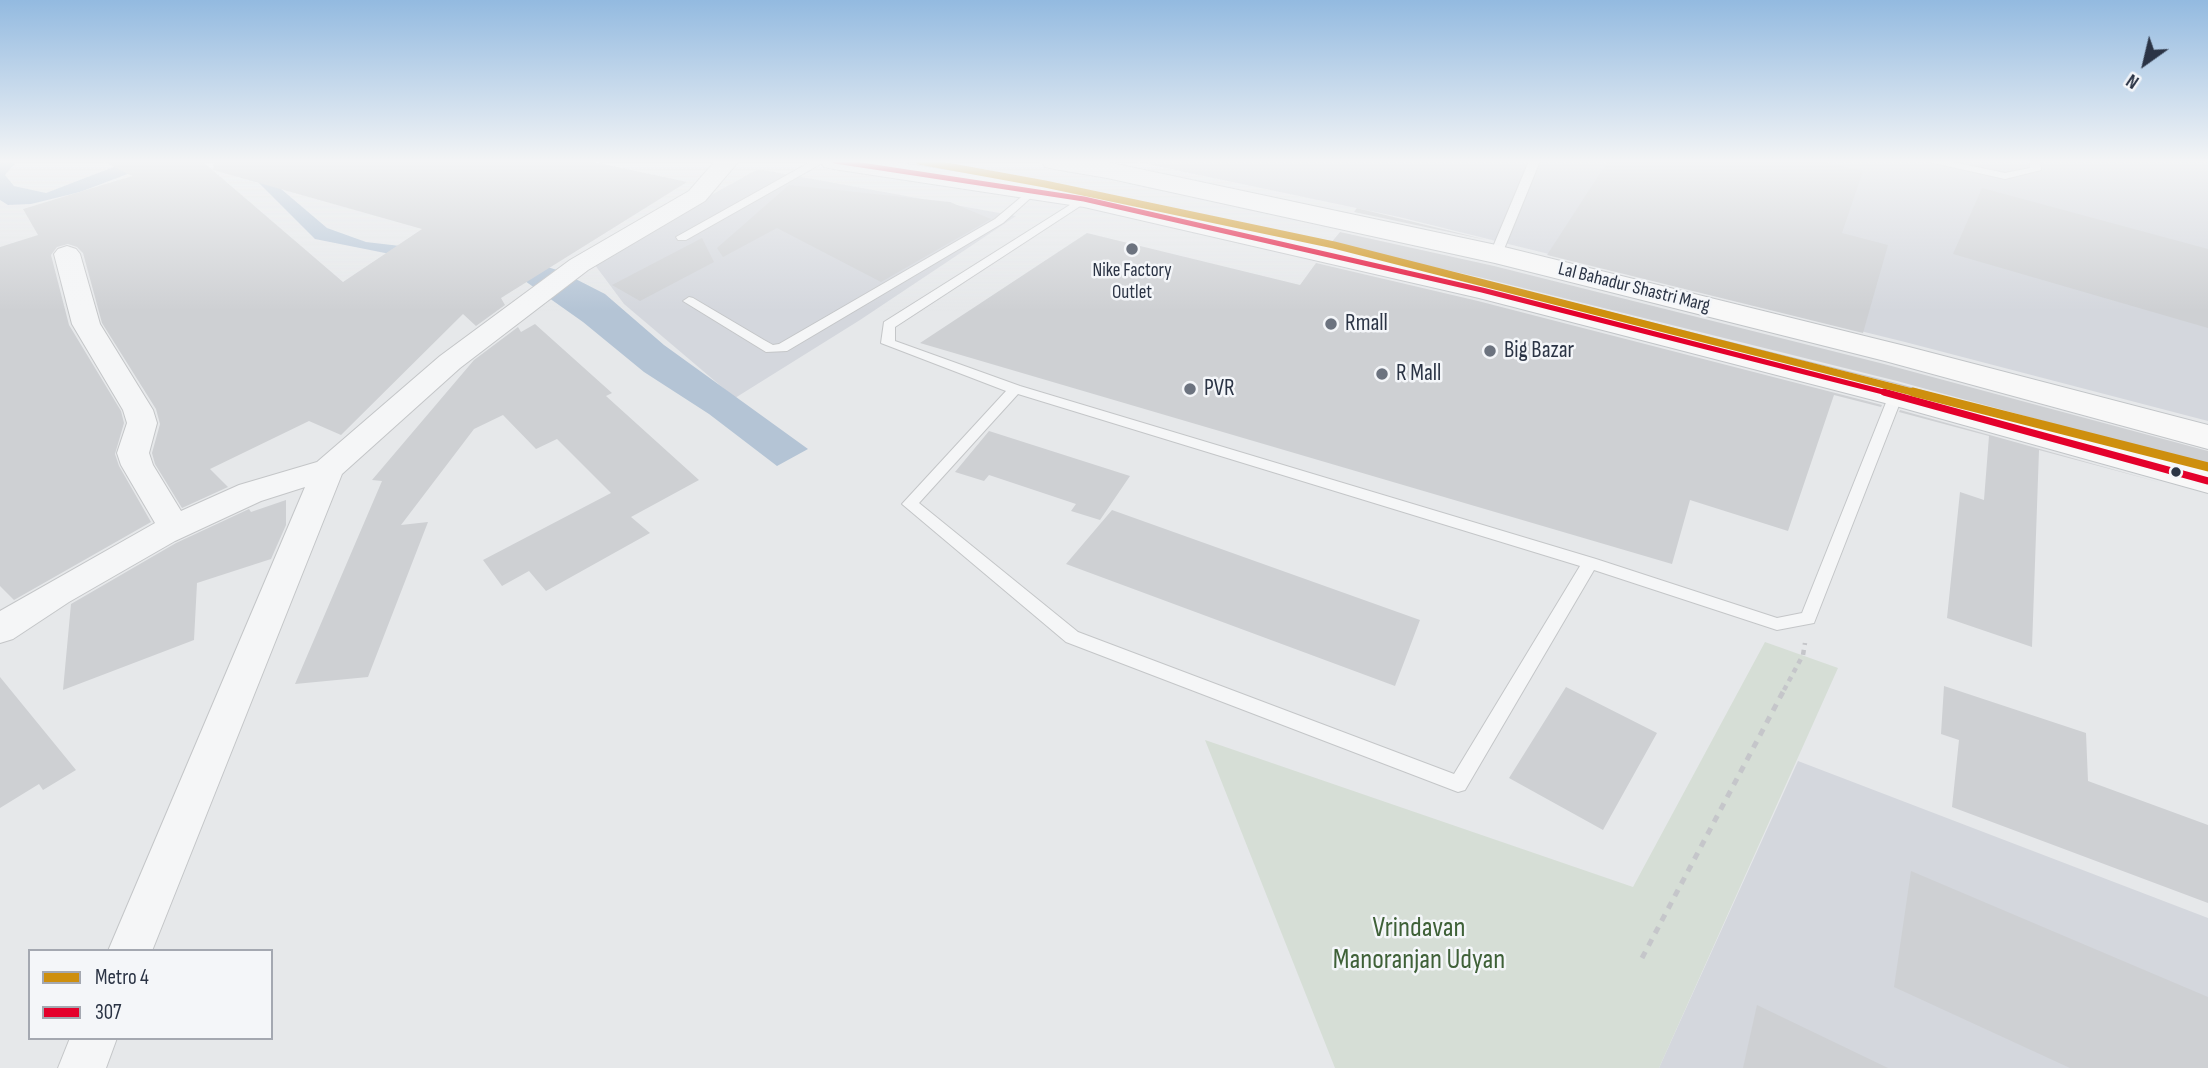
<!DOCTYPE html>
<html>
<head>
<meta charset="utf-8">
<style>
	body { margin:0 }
	#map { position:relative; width:2208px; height:1068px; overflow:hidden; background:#e6e8ea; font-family:"Sofia Sans Condensed",sans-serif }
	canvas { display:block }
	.legend { position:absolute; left:28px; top:949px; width:245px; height:91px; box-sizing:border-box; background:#f4f6f9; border:2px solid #a4a8b1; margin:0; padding:9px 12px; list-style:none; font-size:21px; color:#2b3445 }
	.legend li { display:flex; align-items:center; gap:14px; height:35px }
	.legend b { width:35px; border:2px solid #a4a8b1 }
	.north { position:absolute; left:2110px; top:28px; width:70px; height:70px; -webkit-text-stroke:5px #f4f6f9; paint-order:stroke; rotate:214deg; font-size:19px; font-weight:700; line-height:28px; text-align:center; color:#2b3445 }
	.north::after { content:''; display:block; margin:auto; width:24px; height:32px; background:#2b3445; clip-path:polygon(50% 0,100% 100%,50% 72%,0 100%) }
</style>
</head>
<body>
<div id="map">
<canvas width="2208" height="1068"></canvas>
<ul class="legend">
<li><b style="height:9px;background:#ce8f0e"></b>Metro 4</li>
<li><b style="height:9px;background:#e4002b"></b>307</li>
</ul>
<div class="north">N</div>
</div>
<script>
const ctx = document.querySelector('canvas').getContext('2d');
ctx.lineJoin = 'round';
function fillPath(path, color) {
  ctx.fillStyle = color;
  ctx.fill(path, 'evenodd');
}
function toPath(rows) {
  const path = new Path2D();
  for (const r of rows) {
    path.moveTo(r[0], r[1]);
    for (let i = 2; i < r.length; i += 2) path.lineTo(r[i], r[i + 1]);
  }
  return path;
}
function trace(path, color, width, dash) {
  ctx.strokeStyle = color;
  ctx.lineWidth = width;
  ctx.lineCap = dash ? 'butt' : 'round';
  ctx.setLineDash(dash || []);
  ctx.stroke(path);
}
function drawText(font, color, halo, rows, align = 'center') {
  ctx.font = font + ' "Sofia Sans Condensed",sans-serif';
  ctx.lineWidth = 5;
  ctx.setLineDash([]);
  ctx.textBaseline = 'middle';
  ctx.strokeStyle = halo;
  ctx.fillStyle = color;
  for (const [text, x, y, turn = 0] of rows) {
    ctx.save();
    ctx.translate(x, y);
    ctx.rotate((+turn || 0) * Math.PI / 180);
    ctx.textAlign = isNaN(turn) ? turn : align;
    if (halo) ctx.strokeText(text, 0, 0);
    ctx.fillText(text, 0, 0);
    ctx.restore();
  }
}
fillPath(toPath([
	[1132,161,2208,161,2208,421,1905,342,1399,217],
	[758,169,1016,216,860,320,735,398,624,304,592,261],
	[1798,761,2208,918,2208,1068,1659,1068]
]), '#d4d7dd');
fillPath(toPath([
	[1765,642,1838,668,1659,1068,1335,1068,1205,740,1633,887]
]), '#d6ded6');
fillPath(toPath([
	[0,161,17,161,5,175,14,186,46,193,129,161,133,172,80,192,31,204,8,205,0,200],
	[240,164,267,177,327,228,366,242,529,261,560,271,605,294,664,345,808,449,777,466,709,414,644,372,583,322,525,281,315,239]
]), '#b4c4d5');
fillPath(toPath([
	[102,161,202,161,343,282,422,229,213,170,214,161,590,161,687,182,501,298,505,305,476,326,463,314,341,435,309,421,210,469,228,487,182,508,155,464,152,453,160,424,156,409,102,323,83,253,77,247,68,244,57,247,51,255,69,325,121,411,124,423,115,454,119,466,151,522,14,600,0,586,0,247,38,235,23,209,132,176],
	[1608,161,1821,161,1863,171,1842,233,1888,245,1863,333,1547,255],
	[789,185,950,202,991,219,881,282,777,228,723,257,717,248],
	[1982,188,2208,249,2208,328,1953,254],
	[1357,208,1487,240,1354,212],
	[1340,232,1494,266,1884,364,2208,451,2208,466,1897,381,1483,278,1330,244],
	[1087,233,1300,285,1316,263,1478,301,1882,405,1881,407,1834,395,1788,531,1690,500,1672,564,920,343],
	[702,238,714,262,640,301,612,285],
	[535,324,612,393,606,396,699,480,631,517,650,533,546,591,529,571,502,586,483,560,611,493,557,439,536,449,503,415,474,429,401,525,428,522,368,677,295,684,382,481,372,480,474,360,518,327,521,332],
	[1900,410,2162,483,2039,450,2032,647,1947,618,1960,492,1984,500,1989,436,1899,412],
	[989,431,1130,476,1100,520,1071,511,1076,504,989,475,984,481,955,472],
	[286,500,286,525,271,559,197,583,194,640,63,690,71,604,176,543,249,509,251,512],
	[1112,510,1420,620,1395,686,1066,564],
	[0,677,76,770,43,790,39,784,0,808],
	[1944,686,2086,733,2088,781,2208,825,2208,903,1952,807,1959,740,1941,734],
	[1566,687,1657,733,1603,830,1509,778],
	[1911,871,2208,997,2208,1068,2070,1068,1894,987],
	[1757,1005,1888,1068,1743,1068]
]), '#ced0d3');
const service = toPath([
	[812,161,826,161,686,240,678,240,676,237,812,161],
	[1529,161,1540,161,1502,254,1500,257,1492,257,1490,254,1529,161],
	[1925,161,1948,161,2005,173,2030,168,2030,161,2040,161,2041,170,2005,179,1925,161],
	[1032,188,1038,191,1036,193,1003,223,787,351,766,352,683,301,689,297,693,298,764,340,773,345,779,344,995,219,1032,188],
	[1084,196,1090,199,1088,201,895,327,895,341,1020,386,1596,559,1777,618,1802,613,1889,395,1896,391,1901,392,1903,395,1814,623,1777,630,1594,570,1465,790,1458,792,1066,642,902,504,1006,391,881,343,884,322,1084,196],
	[1018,394,1580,566,1454,774,1078,632,919,503,1018,394]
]);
const minor = toPath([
	[715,161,739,161,705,201,588,270,460,368,342,474,152,951,108,951,305,487,261,501,175,541,69,602,13,639,0,643,0,611,155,523,121,465,117,453,127,423,123,410,72,324,54,254,58,249,67,246,76,249,80,254,100,324,153,410,157,423,149,453,153,465,181,511,239,485,317,462,440,356,570,260,689,191,715,161],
	[70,1038,117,1038,106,1068,58,1068,70,1038]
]);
const primary = toPath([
	[820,161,888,161,1084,191,1482,281,1896,384,2208,469,2208,493,1885,403,1479,298,1084,207,833,169,824,167,820,161],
	[1041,161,1107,162,1496,245,1909,347,2208,425,2208,449,1885,361,1495,263,1107,178,1054,169,1045,167,1041,161]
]);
trace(service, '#c4c6c8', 2);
trace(minor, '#c4c6c8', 2);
trace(primary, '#c2c5c8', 2);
trace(toPath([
	[1784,690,1803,655,1805,643]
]), '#c5c6ca', 4.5, [5, 5]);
trace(toPath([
	[1642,958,1785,688]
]), '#c5c6ca', 5, [7, 7]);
fillPath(service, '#f5f6f7');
fillPath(minor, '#f5f6f7');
fillPath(primary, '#f8f8f8');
trace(toPath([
	[835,161,1084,199,1482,290,1891,394]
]), '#e4002b', 5);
trace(toPath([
	[1884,392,2208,481]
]), '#e4002b', 7);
trace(toPath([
	[919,161,1045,184,1334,245,1920,394]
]), '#ce8f0e', 7);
trace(toPath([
	[1913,392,2208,467]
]), '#ce8f0e', 9);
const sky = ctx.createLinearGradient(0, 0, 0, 311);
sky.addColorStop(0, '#93bae0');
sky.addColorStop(0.52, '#f4f5f6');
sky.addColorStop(1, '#f4f5f600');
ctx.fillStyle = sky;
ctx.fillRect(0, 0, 2208, 311);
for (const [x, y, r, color] of [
	[1132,249,7,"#6c737f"],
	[1331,324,7,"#6c737f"],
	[1490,351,7,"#6c737f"],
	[1382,374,7,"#6c737f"],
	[1190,389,7,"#6c737f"],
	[2176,472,6,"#2b3445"]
]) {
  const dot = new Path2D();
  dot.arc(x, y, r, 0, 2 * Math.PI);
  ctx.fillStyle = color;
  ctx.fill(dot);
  trace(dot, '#f4f6f9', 2.5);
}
drawText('19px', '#2b3445', '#f4f6f9', [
	["Nike Factory",1132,271],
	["Outlet",1132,293]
]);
drawText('19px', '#2b3445', '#f4f6f9', [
	["Lal Bahadur Shastri Marg",1634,288,14]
]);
drawText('23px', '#2b3445', '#f4f6f9', [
	["Rmall",1345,324],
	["Big Bazar",1504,351],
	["R Mall",1396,374],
	["PVR",1204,389]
], 'left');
drawText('28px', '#3f6138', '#f4f6f9', [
	["Vrindavan",1419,929],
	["Manoranjan Udyan",1419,961]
]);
</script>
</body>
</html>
